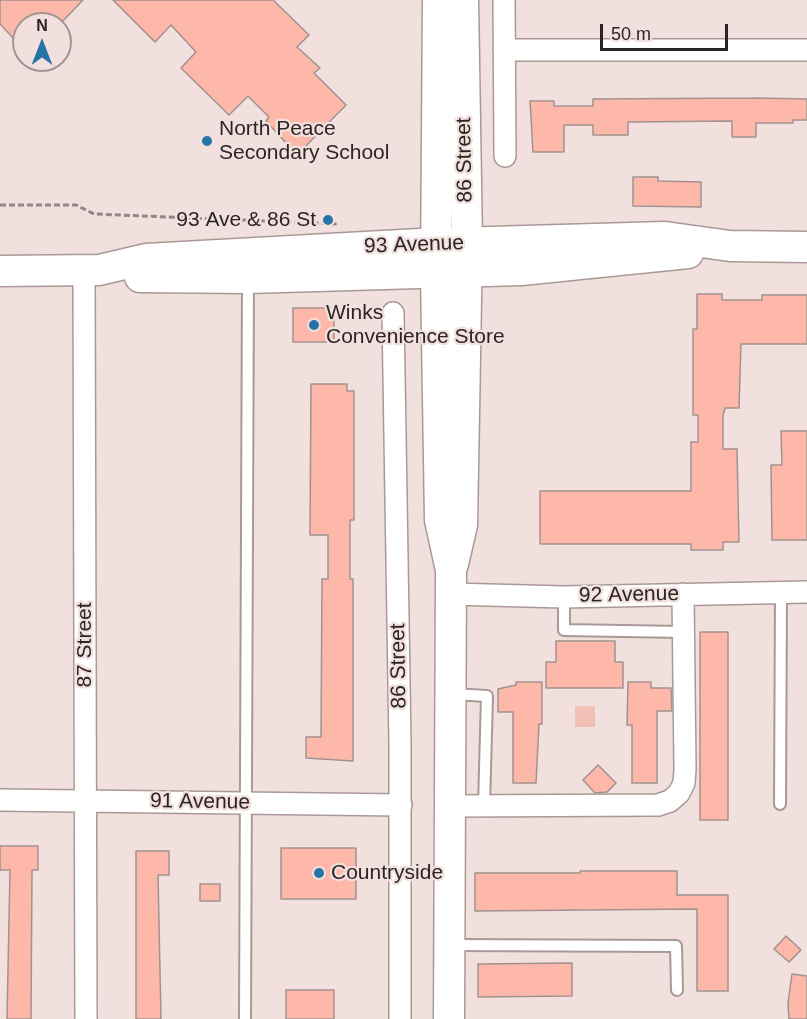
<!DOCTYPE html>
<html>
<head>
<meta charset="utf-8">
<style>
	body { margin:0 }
	#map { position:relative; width:807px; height:1019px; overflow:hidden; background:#f1e0dd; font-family:Helvetica,sans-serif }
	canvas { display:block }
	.north { position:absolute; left:12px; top:12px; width:60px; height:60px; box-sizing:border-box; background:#f1e0dd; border:2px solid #a29593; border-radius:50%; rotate:0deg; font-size:16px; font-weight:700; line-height:24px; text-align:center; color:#2b2524 }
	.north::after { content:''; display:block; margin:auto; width:21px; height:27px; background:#2874a6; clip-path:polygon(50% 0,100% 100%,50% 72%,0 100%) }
	.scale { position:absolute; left:600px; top:24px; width:128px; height:27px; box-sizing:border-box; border:3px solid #2b2524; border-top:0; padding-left:8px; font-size:18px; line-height:21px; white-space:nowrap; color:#2b2524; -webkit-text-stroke:4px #f1e0dd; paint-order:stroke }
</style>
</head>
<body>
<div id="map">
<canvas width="807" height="1019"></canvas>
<div class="north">N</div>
<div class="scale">50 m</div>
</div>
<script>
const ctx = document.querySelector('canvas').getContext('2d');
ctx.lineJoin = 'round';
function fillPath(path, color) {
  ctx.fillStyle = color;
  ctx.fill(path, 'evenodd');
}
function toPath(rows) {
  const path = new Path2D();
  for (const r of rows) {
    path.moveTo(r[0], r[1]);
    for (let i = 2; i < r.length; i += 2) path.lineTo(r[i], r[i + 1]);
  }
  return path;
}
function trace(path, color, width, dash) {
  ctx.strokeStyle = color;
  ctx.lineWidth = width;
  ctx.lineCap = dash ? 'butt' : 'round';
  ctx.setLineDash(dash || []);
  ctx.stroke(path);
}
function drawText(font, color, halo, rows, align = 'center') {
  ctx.font = font + ' Helvetica,sans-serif';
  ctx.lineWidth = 4.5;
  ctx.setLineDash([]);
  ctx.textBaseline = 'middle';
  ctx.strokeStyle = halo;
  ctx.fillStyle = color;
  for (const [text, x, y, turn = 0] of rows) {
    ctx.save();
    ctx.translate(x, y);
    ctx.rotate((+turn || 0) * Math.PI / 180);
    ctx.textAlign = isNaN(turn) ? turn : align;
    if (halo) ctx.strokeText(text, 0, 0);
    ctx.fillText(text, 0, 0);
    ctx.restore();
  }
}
fillPath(toPath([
	[575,706,595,706,595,727,575,727]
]), '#f1c1b6');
const building = toPath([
	[0,0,83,0,60,24,24,24,24,50,0,24,0,0],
	[113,0,273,0,309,35,297,47,320,68,314,73,346,105,297,155,266,121,269,117,248,96,229,115,181,68,196,52,171,25,155,42,113,0],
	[755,98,807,99,807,120,793,120,793,123,756,123,756,137,732,137,732,121,628,122,628,135,593,135,593,125,564,125,564,152,533,152,530,101,554,101,554,106,593,106,593,99,755,98],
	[633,177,658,177,658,181,701,182,701,207,633,206,633,177],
	[697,294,722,294,722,300,762,300,762,295,807,295,807,344,741,344,739,408,725,408,723,415,723,449,737,449,739,542,723,542,723,550,691,550,691,544,540,544,540,491,691,491,691,442,698,442,698,415,693,415,693,329,697,329,697,294],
	[293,308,334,308,334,342,293,342,293,308],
	[311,384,347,384,347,391,354,391,354,520,350,520,350,579,353,579,353,761,306,758,306,737,321,737,322,579,328,579,328,535,310,535,311,384],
	[781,431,807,431,807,540,772,540,771,465,782,465,781,431],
	[700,632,728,632,728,820,700,820,700,632],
	[556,641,615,641,615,662,623,662,623,688,546,688,546,662,556,662,556,641],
	[516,682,542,682,542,724,539,724,536,783,513,783,513,712,498,712,498,689,516,685,516,682],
	[628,682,651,682,651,688,671,688,672,711,657,711,657,783,632,783,632,725,627,725,628,682],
	[598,765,616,783,607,792,595,793,583,780,598,765],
	[0,846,38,846,38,870,32,870,31,1019,7,1019,10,870,0,870,0,846],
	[281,848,356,848,356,899,281,899,281,848],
	[136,851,169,851,169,875,158,875,161,1019,136,1019,136,851],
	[580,871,677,871,677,895,728,895,728,991,697,991,697,909,475,911,475,873,580,873,580,871],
	[200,884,220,884,220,901,200,901,200,884],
	[786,936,801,950,789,962,774,949,786,936],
	[572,963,572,996,478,997,478,964,572,963],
	[792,974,807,976,807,1019,789,1019,788,1003,792,974],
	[286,990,334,990,334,1019,286,1019,286,990]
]);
fillPath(building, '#fdb8aa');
trace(building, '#a1928f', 1.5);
const service = toPath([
	[564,597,564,630,683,632],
	[453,694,487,696,484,806],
	[780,804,781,592],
	[451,945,676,946,677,990],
	[245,1019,248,278]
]);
const minor = toPath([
	[504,0,505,156],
	[504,50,807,50],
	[84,271,86,1019],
	[393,313,400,744,400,1019],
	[451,594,564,597,807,592],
	[0,800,401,805],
	[449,806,658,805,670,801,679,793,684,783,685,769,683,594]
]);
const secondary = toPath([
	[438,0,436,273,440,520,451,570,449,1019],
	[0,271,99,270,146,259,420,244,665,237,730,246,807,247],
	[140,277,248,278,521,270,688,253],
	[453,564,462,525,467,243,463,0]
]);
trace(service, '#a99996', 14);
trace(minor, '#a99996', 24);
trace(secondary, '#a99996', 33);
trace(toPath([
	[0,205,76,205,94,214,339,224]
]), '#938785', 3, [6, 3]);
trace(service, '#fff', 10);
trace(minor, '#fff', 21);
trace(secondary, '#fff', 30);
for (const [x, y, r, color] of [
	[207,141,6,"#2874a6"],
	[328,220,6,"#2874a6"],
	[314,325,6,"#2874a6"],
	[319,873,6,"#2874a6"]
]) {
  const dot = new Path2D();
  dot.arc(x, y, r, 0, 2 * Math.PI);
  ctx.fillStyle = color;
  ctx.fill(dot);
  trace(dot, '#f1e0dd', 2);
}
drawText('21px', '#2b2524', '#f1e0dd', [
	["North Peace",219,129],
	["Secondary School",219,153],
	["93 Ave & 86 St",316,220,"right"],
	["Winks",326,313],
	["Convenience Store",326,337],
	["Countryside",331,873]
], 'left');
drawText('21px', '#2b2524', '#f1e0dd', [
	["86 Street",465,160,-91],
	["93 Avenue",414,245,-2],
	["92 Avenue",629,595,-1],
	["87 Street",85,645,-90],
	["86 Street",399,666,-91],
	["91 Avenue",200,802,1]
]);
</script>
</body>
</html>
